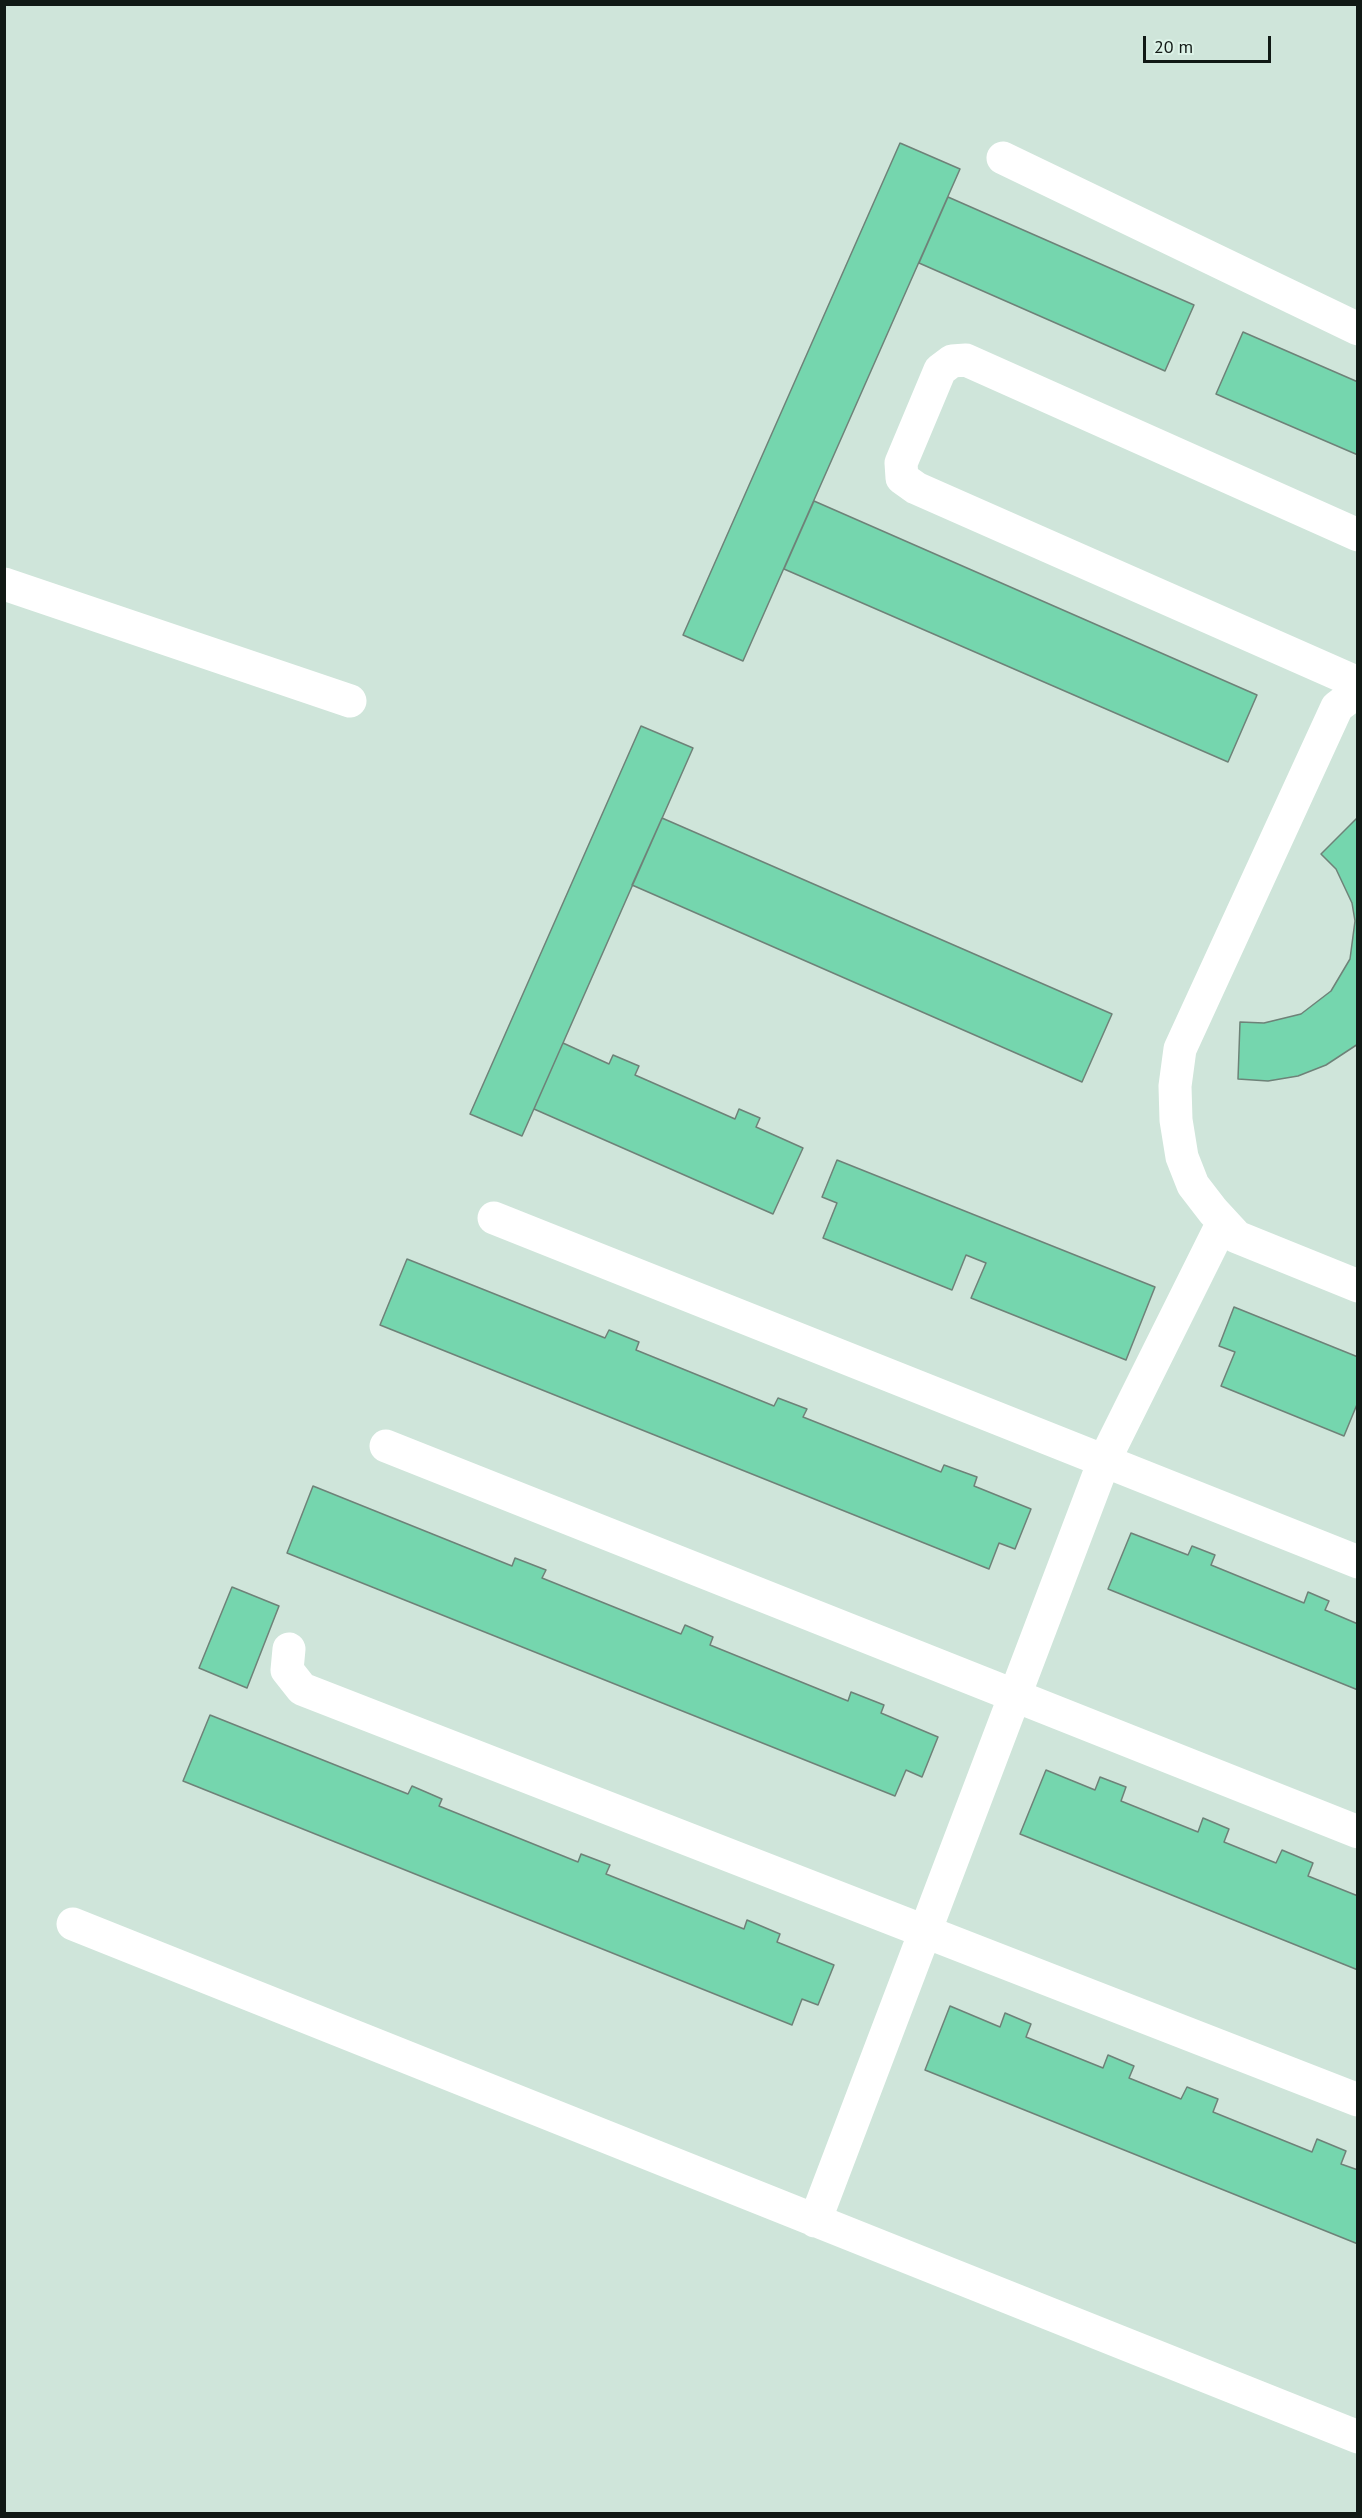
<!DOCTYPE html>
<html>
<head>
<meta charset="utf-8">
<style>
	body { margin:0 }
	#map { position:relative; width:1362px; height:2518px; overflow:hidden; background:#cfe5da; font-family:"PT Sans",sans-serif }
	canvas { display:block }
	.frame { position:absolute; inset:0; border:6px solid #111915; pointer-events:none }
	.scale { position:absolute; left:1143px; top:36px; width:128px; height:27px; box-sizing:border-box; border:3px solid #111915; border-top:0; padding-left:8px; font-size:18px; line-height:21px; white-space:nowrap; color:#111915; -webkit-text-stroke:4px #dcf2e7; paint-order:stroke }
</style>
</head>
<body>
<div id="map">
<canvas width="1362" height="2518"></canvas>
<div class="frame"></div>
<div class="scale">20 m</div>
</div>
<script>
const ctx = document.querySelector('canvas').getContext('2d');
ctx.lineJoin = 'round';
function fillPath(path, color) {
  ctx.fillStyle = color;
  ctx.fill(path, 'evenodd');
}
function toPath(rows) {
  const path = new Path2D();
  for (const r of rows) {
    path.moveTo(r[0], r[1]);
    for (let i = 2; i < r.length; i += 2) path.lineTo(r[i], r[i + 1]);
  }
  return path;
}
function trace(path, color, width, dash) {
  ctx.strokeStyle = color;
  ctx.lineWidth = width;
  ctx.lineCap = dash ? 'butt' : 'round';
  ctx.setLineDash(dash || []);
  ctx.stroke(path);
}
const building = toPath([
	[900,143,960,169,743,661,683,635,900,143],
	[948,197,1194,305,1165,371,919,263,948,197],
	[1243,332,1358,382,1358,455,1216,394,1243,332],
	[814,501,1257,695,1228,762,784,569,814,501],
	[641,726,693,748,522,1136,470,1114,641,726],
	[1358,817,1358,1044,1326,1065,1298,1076,1268,1081,1238,1079,1240,1022,1264,1023,1301,1014,1331,991,1350,959,1355,921,1352,903,1336,869,1321,854,1358,817],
	[662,818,1112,1014,1082,1082,632,885,662,818],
	[563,1043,609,1064,613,1055,639,1066,635,1075,735,1119,739,1109,760,1118,756,1127,803,1148,773,1214,534,1109,563,1043],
	[837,1160,1155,1287,1126,1360,971,1298,986,1263,966,1255,952,1290,823,1238,837,1203,822,1197,837,1160],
	[407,1259,605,1338,609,1330,639,1342,636,1350,774,1406,778,1398,807,1409,803,1417,941,1472,944,1465,977,1477,974,1486,1031,1509,1015,1549,999,1543,989,1569,380,1325,407,1259],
	[1234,1307,1358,1357,1358,1402,1344,1436,1221,1386,1235,1352,1219,1346,1234,1307],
	[313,1486,512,1566,515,1558,546,1570,542,1578,681,1634,685,1625,713,1637,710,1645,848,1701,851,1692,884,1705,881,1713,938,1737,922,1777,906,1770,895,1796,287,1553,313,1486],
	[1131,1533,1188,1555,1192,1546,1215,1555,1211,1565,1304,1603,1308,1592,1329,1601,1325,1610,1358,1624,1358,1690,1108,1589,1131,1533],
	[232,1587,279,1606,247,1688,199,1668,232,1587],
	[210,1715,408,1794,412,1786,442,1799,439,1806,578,1862,581,1854,610,1865,606,1874,744,1929,747,1920,780,1934,777,1942,834,1965,818,2005,802,1999,792,2025,183,1781,210,1715],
	[1046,1770,1095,1790,1100,1777,1126,1787,1121,1801,1198,1832,1203,1818,1229,1829,1224,1842,1276,1863,1282,1850,1313,1863,1308,1876,1358,1896,1358,1970,1020,1834,1046,1770],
	[950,2006,1000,2027,1005,2013,1031,2024,1026,2037,1103,2068,1108,2055,1134,2066,1129,2078,1181,2099,1187,2087,1218,2099,1213,2112,1312,2152,1317,2139,1346,2151,1341,2164,1358,2170,1358,2244,925,2070,950,2006]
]);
fillPath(building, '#75d6ae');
trace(building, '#6e8278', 1.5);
trace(toPath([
	[1003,158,1358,329],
	[1358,535,966,360,952,361,940,370,901,463,902,478,916,488,1358,683],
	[4,584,350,701],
	[1358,691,1337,707,1180,1049,1175,1086,1176,1120,1182,1157,1193,1185,1213,1211,1237,1237,1358,1286],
	[494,1218,1358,1562],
	[386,1446,1358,1832],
	[289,1649,287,1670,302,1689,1358,2100],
	[73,1924,1358,2437],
	[815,2221,1104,1461,1223,1222]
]), '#fff', 33);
</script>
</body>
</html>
